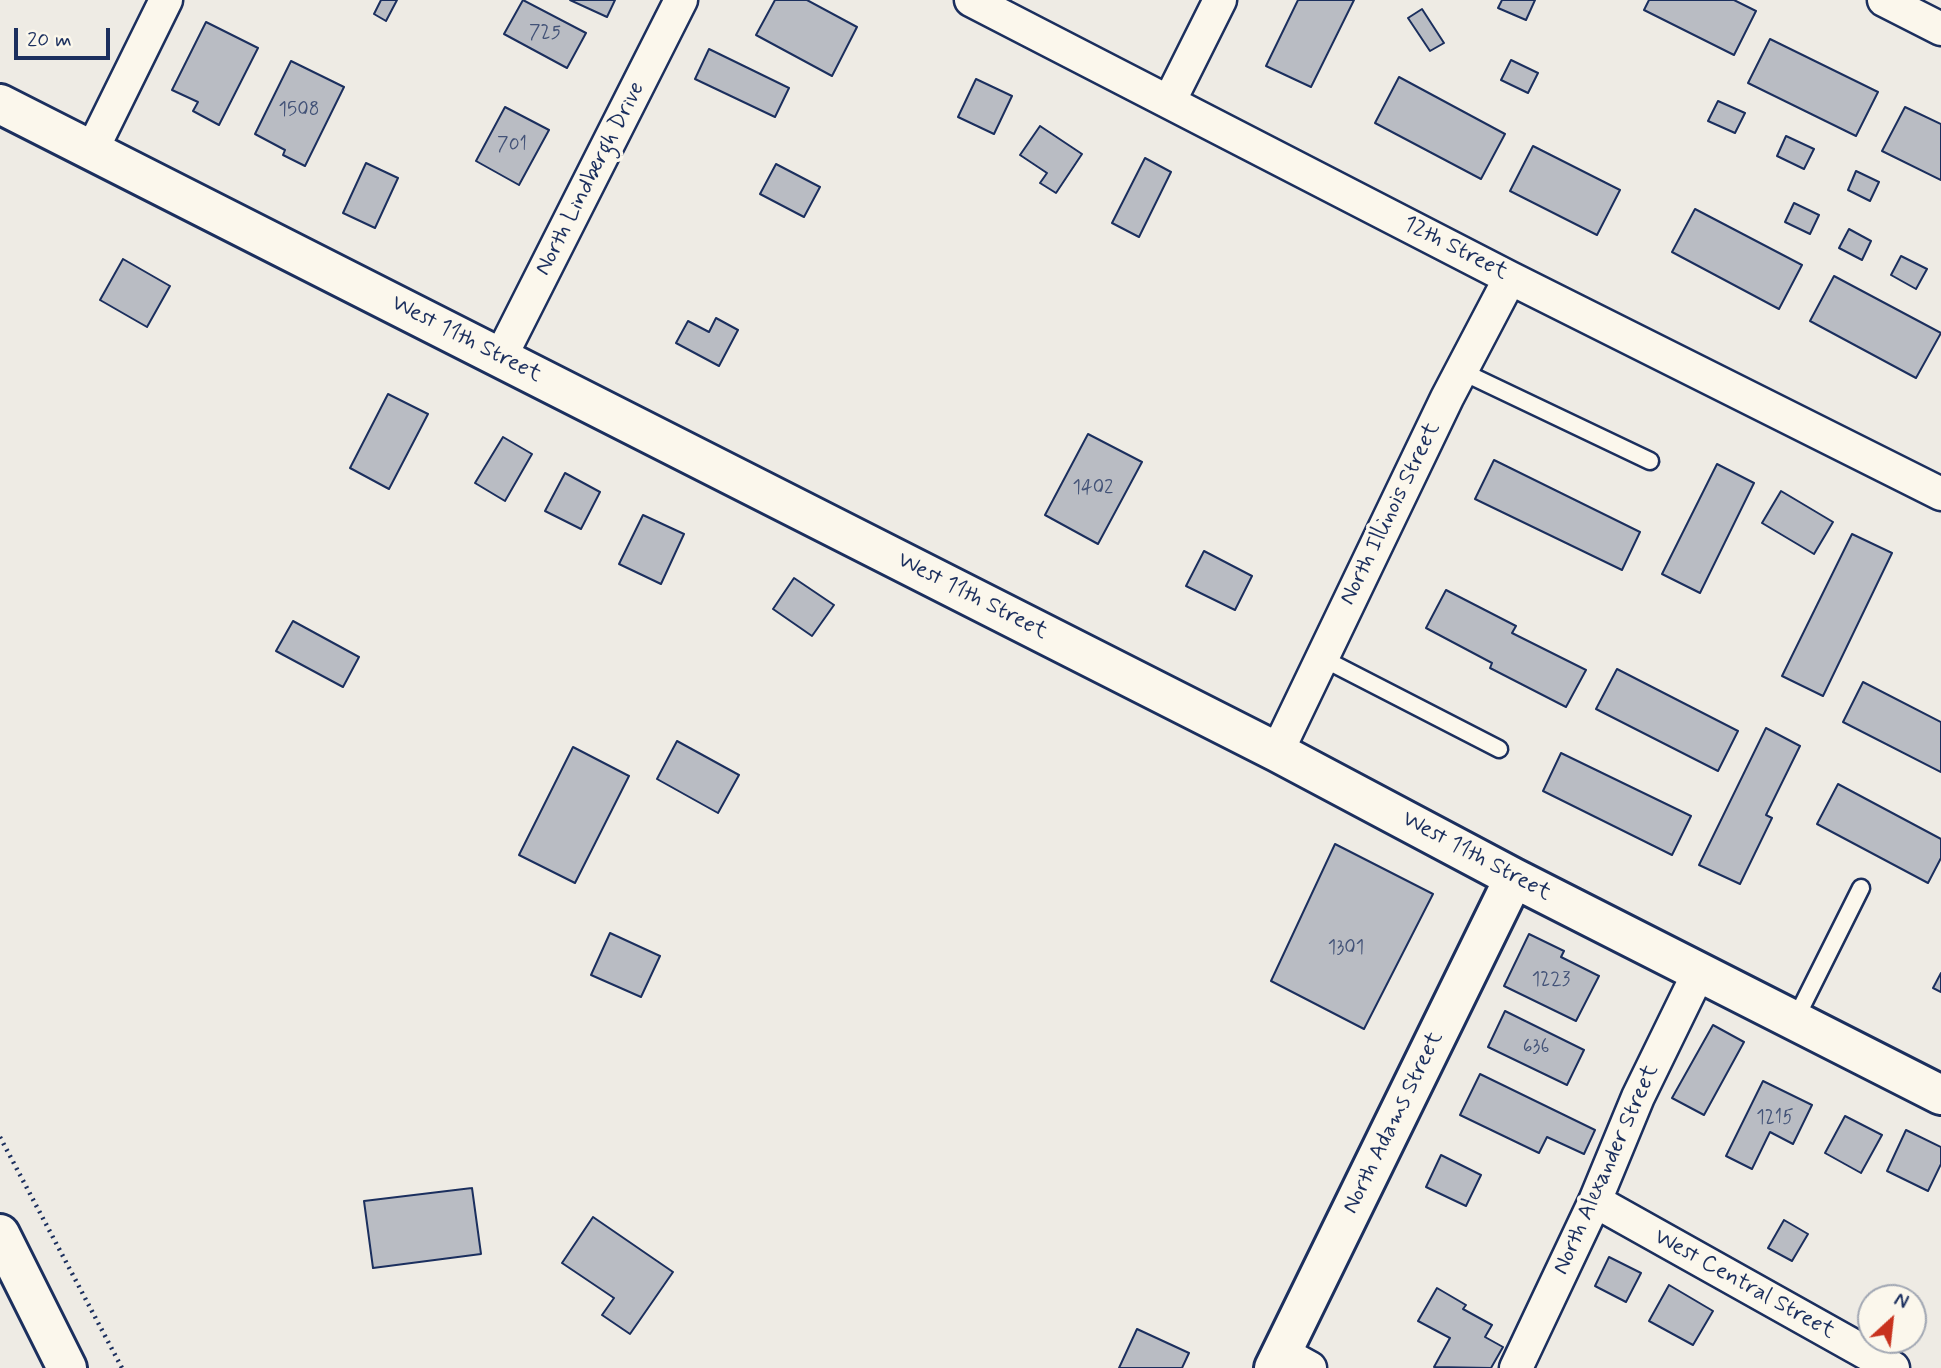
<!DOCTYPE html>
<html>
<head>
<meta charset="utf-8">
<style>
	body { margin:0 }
	#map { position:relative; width:1941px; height:1368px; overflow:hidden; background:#eeebe4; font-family:Mynerve,sans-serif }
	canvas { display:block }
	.north { position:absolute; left:1857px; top:1284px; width:70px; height:70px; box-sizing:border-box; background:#fbf7ec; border:2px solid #a1a7b3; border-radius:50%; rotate:27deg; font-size:19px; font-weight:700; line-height:28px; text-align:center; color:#1b2f5e }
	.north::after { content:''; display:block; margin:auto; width:24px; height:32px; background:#c8321e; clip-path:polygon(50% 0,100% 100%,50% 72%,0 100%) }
	.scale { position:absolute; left:14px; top:28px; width:96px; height:32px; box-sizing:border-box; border:4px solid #1b2f5e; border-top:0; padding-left:9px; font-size:21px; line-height:24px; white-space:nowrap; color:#1b2f5e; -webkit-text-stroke:5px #fbf7ec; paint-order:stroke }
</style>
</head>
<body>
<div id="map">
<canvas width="1941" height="1368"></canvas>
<div class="north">N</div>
<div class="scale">20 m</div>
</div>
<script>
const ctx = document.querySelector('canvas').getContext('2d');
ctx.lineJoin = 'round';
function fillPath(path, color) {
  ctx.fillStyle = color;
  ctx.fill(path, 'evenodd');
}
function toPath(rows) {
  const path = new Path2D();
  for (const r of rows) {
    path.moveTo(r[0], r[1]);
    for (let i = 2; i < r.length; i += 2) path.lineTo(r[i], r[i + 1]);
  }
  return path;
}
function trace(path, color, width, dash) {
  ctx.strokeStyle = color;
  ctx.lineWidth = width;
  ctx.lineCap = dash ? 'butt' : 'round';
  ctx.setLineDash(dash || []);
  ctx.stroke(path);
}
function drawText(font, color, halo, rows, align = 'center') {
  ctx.font = font + ' Mynerve,sans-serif';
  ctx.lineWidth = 7;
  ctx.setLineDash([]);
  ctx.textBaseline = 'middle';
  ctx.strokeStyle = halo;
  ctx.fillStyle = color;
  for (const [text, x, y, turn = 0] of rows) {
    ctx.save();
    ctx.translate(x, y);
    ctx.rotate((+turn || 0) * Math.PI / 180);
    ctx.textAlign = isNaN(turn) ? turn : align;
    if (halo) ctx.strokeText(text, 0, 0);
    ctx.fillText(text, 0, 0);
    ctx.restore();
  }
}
const building = toPath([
	[381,0,397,0,386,21,374,14,381,0],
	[523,0,586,33,567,68,504,34,523,0],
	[570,0,615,0,607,17,570,0],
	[775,0,807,0,857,27,832,76,756,35,775,0],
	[1298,0,1354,0,1311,87,1266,66,1298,0],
	[1502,0,1535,0,1526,20,1498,8,1502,0],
	[1649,0,1734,0,1756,11,1734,55,1644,10,1649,0],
	[1422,9,1444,43,1430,51,1408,18,1422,9],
	[206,22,258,48,219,125,193,111,198,102,172,90,206,22],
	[1770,39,1878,92,1856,136,1748,83,1770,39],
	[709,49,789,88,775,117,695,79,709,49],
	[1511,60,1538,73,1528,93,1501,80,1511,60],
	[291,61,344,87,305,166,283,155,285,150,255,134,291,61],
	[1399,77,1505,134,1481,179,1375,123,1399,77],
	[976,79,1012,96,994,134,958,117,976,79],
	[1718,101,1745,113,1735,133,1708,121,1718,101],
	[505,107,549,130,519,185,476,161,505,107],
	[1905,107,1941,124,1941,180,1882,151,1905,107],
	[1040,126,1082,154,1056,193,1040,183,1047,173,1020,155,1040,126],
	[1786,136,1814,149,1804,169,1777,156,1786,136],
	[1533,146,1620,190,1597,235,1510,191,1533,146],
	[1145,158,1171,172,1139,237,1112,223,1145,158],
	[366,163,398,178,375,228,343,213,366,163],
	[776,164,820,187,804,217,760,194,776,164],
	[1856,171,1879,182,1870,201,1848,190,1856,171],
	[1794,203,1819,215,1810,234,1785,222,1794,203],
	[1695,209,1802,265,1779,309,1672,252,1695,209],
	[1849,229,1871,241,1862,260,1839,248,1849,229],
	[1901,256,1927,269,1916,289,1891,275,1901,256],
	[123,259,170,286,147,327,100,300,123,259],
	[1834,276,1941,333,1916,378,1810,321,1834,276],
	[716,318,738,330,719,366,676,343,688,321,709,332,716,318],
	[388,394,428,414,389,489,350,468,388,394],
	[1088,434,1142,462,1098,544,1045,515,1088,434],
	[503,437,532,454,505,501,475,483,503,437],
	[1494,460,1640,532,1622,570,1475,499,1494,460],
	[1717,464,1754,483,1700,593,1662,574,1717,464],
	[565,473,600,492,581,529,545,511,565,473],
	[1781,491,1833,522,1814,554,1762,523,1781,491],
	[643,515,684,534,661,584,619,564,643,515],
	[1852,534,1892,553,1823,696,1782,676,1852,534],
	[1204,551,1252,576,1235,610,1186,586,1204,551],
	[794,578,834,605,812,636,773,609,794,578],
	[1446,590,1516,626,1512,633,1586,670,1566,707,1490,668,1492,663,1426,628,1446,590],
	[293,621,359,657,343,687,276,651,293,621],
	[1617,669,1738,731,1718,771,1596,709,1617,669],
	[1863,682,1941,722,1941,772,1843,722,1863,682],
	[1766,728,1800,746,1766,815,1772,818,1740,884,1699,865,1766,728],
	[677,741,739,775,718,813,657,779,677,741],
	[573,747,629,776,575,883,519,855,573,747],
	[1561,753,1691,816,1672,855,1543,791,1561,753],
	[1838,784,1941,839,1941,858,1928,883,1817,824,1838,784],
	[1335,844,1433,894,1364,1029,1271,981,1335,844],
	[610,933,660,956,641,997,591,975,610,933],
	[1529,934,1564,951,1561,957,1599,976,1576,1021,1504,986,1529,934],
	[1941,973,1941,992,1933,988,1941,973],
	[1505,1011,1584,1050,1567,1085,1488,1047,1505,1011],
	[1713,1025,1744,1042,1704,1115,1672,1098,1713,1025],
	[1480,1074,1595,1130,1584,1154,1547,1137,1539,1153,1460,1115,1480,1074],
	[1763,1081,1812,1105,1793,1144,1770,1132,1752,1169,1726,1156,1763,1081],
	[1845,1116,1882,1135,1861,1173,1825,1153,1845,1116],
	[1906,1130,1941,1147,1941,1164,1928,1191,1887,1171,1906,1130],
	[1441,1155,1481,1175,1466,1206,1426,1187,1441,1155],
	[472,1188,481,1254,373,1268,364,1201,472,1188],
	[593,1217,673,1272,630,1334,602,1315,614,1298,562,1263,593,1217],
	[1784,1220,1808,1234,1792,1261,1768,1248,1784,1220],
	[1609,1257,1641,1273,1626,1302,1595,1286,1609,1257],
	[1669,1285,1713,1311,1693,1345,1649,1321,1669,1285],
	[1437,1288,1466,1305,1463,1309,1492,1325,1485,1337,1503,1347,1491,1368,1434,1367,1450,1338,1418,1321,1437,1288],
	[1137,1329,1189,1353,1182,1368,1119,1368,1137,1329]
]);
fillPath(building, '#b9bcc3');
trace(building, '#1b2f5e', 2);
const service = toPath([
	[1461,371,1650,461],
	[1322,658,1499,749],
	[1795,1020,1861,888]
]);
const minor = toPath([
	[971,0,1510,278,1941,494],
	[1884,0,1941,29],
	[1169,102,1220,0],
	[92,150,166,0],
	[500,358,681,0],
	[1277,752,1447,398,1510,278],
	[1595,1201,1893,1368],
	[1281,1352,1310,1368],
	[1516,1368,1595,1201,1638,1097,1699,972]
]);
const tertiary = toPath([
	[0,104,1277,752,1514,878,1941,1095],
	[0,1234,67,1368],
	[1274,1368,1514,878]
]);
trace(service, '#1b2f5e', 21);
trace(minor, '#1b2f5e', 37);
trace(tertiary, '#1b2f5e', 44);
trace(toPath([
	[0,1137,122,1368]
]), '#1b2f5e', 4.5, [2, 5]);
trace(service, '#fbf7ec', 16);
trace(minor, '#fbf7ec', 32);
trace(tertiary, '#fbf7ec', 38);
drawText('19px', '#425277', null, [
	["725",545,34],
	["1508",299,111],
	["701",512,146],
	["1402",1093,489],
	["1301",1346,949],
	["1223",1551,981],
	["636",1536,1048],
	["1215",1775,1119]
]);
drawText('23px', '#1b2f5e', '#fbf7ec', [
	["North Lindbergh Drive",591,179,-63],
	["12th Street",1455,249,27],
	["West 11th Street",466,340,27],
	["North Illinois Street",1391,514,-64],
	["West 11th Street",972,597,27],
	["West 11th Street",1476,857,28],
	["North Adams Street",1394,1123,-64],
	["North Alexander Street",1607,1170,-66],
	["West Central Street",1744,1285,29]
]);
</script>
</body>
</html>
